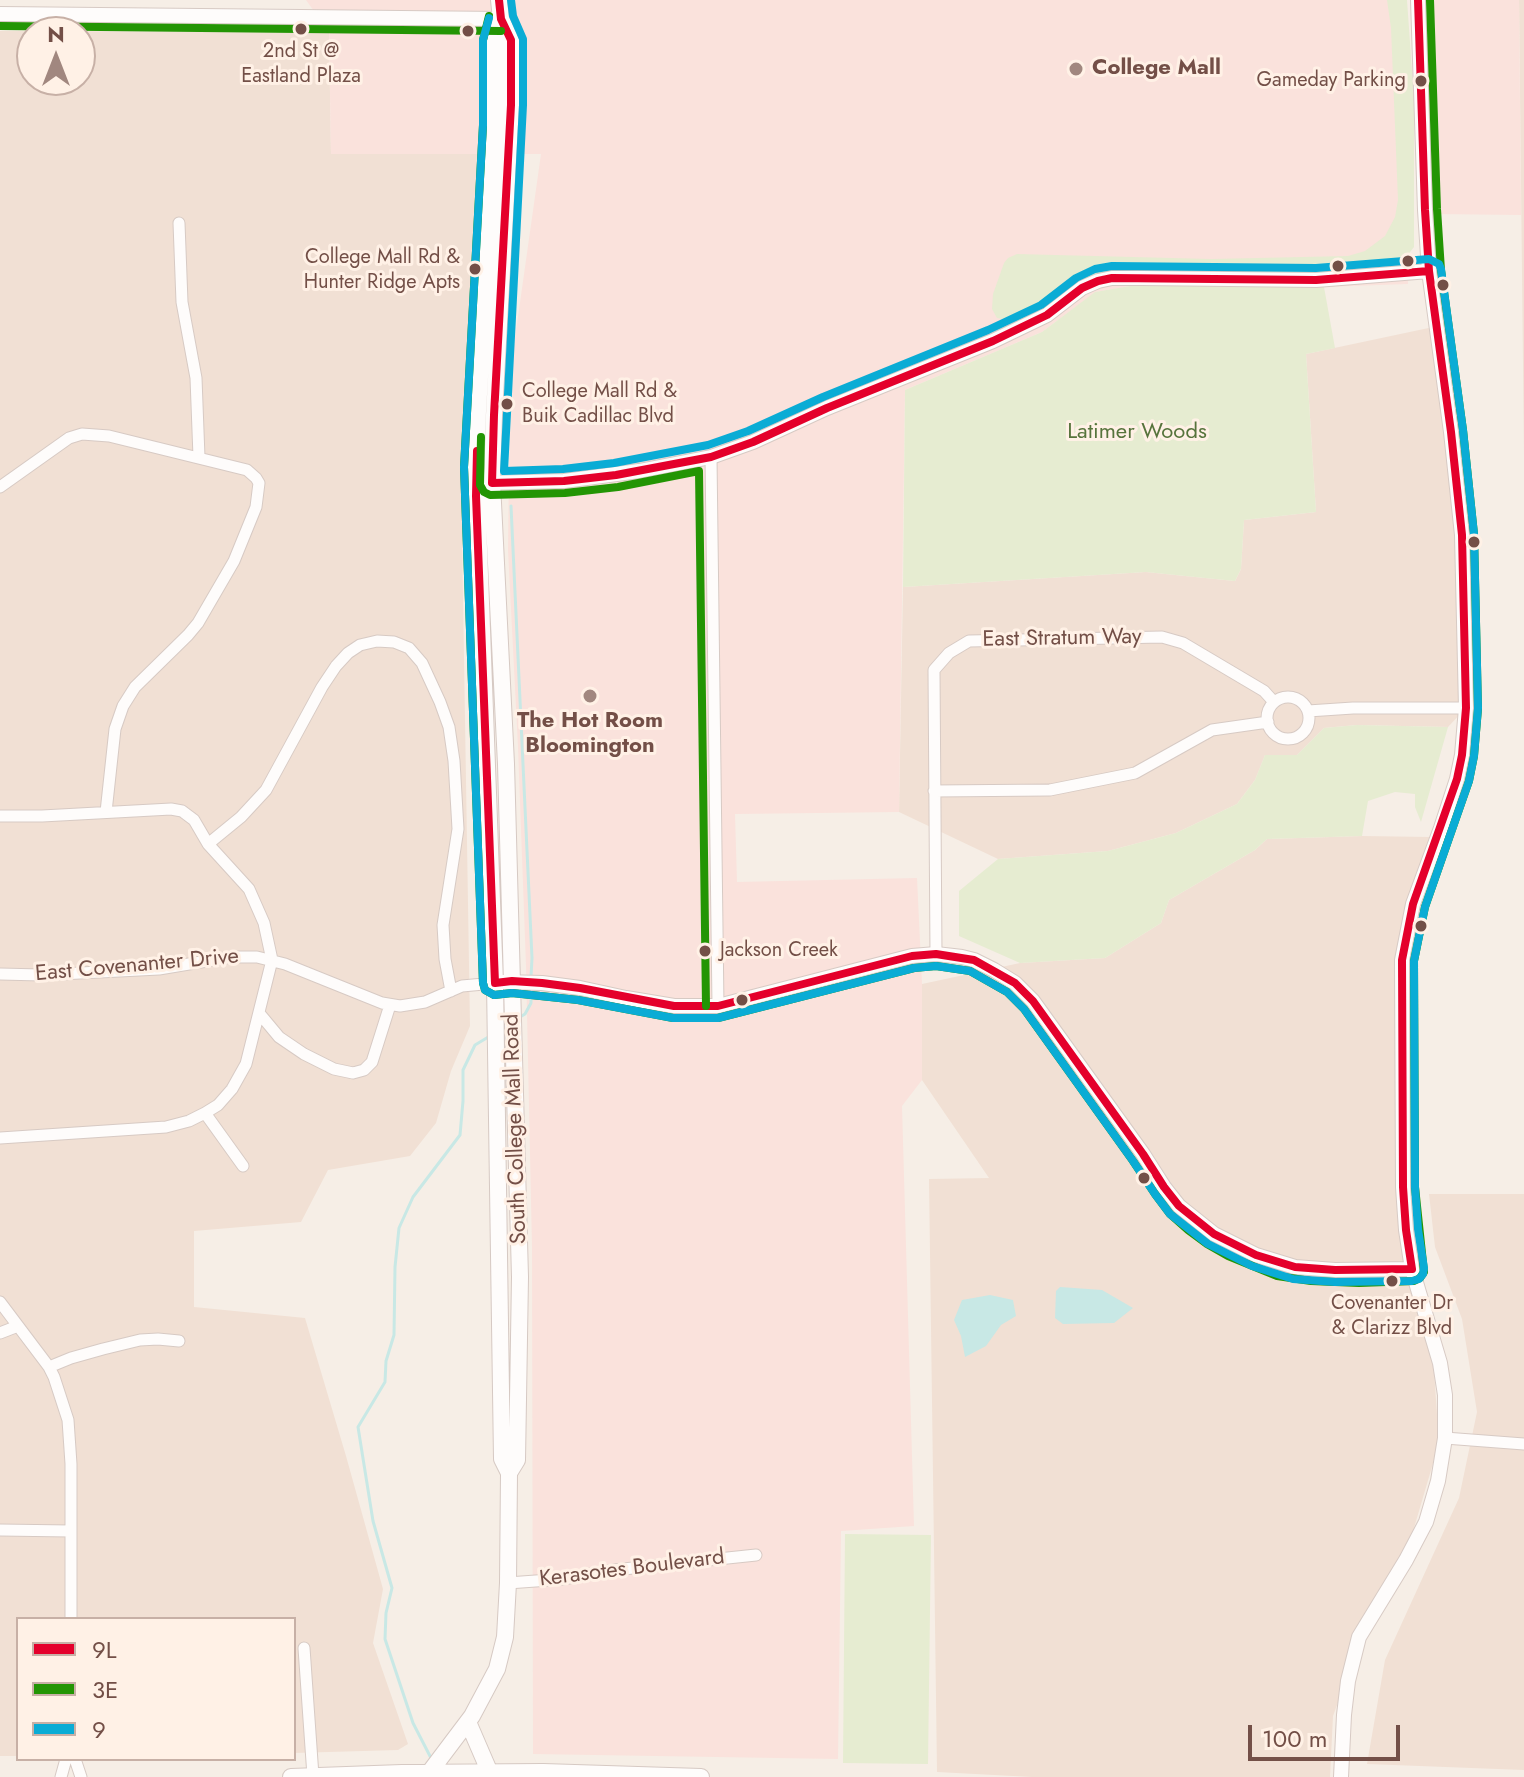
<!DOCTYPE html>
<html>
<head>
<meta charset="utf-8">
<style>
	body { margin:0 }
	#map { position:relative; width:1524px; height:1777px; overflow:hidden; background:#f6eee6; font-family:Jost,sans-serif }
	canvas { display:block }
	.legend { position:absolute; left:16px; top:1617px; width:280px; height:144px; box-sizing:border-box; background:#fff1e6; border:2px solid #c7b0a6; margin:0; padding:10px 14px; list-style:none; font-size:24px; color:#734f47 }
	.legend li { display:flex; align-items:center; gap:16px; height:40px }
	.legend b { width:40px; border:2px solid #c7b0a6 }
	.north { position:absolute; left:16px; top:16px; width:80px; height:80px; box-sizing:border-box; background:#fff1e6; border:2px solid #c7b0a6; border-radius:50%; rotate:0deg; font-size:22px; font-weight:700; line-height:32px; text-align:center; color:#734f47 }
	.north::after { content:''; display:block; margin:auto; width:28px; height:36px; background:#a1877f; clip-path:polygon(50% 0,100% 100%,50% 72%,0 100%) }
	.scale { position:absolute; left:1248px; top:1725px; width:152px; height:36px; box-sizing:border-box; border:4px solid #734f47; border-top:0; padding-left:10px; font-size:24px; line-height:28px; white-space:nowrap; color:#734f47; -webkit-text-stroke:6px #fff1e6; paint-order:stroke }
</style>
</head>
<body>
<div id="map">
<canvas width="1524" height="1777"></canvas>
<ul class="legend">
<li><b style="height:10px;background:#e4002b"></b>9L</li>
<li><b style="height:10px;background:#239504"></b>3E</li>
<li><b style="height:10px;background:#0aacd5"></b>9</li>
</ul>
<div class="north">N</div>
<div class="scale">100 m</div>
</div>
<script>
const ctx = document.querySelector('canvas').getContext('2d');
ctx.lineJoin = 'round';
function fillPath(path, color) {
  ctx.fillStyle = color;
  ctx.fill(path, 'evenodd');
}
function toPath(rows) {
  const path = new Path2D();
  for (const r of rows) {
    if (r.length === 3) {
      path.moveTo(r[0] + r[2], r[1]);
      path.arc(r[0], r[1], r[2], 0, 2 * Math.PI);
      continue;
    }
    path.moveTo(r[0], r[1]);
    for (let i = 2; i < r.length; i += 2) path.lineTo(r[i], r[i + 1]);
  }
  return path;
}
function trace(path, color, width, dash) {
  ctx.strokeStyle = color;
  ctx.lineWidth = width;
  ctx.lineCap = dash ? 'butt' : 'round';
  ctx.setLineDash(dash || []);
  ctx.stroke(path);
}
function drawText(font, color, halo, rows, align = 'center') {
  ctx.font = font + ' Jost,sans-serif';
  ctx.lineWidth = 6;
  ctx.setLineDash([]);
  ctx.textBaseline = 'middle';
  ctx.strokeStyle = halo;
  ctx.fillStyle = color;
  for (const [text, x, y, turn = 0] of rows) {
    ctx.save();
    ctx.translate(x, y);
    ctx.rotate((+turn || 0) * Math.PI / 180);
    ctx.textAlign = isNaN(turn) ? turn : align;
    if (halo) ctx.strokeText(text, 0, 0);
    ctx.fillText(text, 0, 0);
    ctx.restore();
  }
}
fillPath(toPath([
	[1519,0,1524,0,1524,456],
	[0,31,329,32,331,153,487,154,462,535,470,1026,451,1071,436,1123,410,1156,328,1170,301,1222,194,1231,194,1307,305,1318,346,1456,383,1589,373,1643,408,1744,398,1750,294,1753,294,1619,18,1619,18,1756,0,1756],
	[32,32,80,32,80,80,32,80],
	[1438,326,1461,576,1463,711,1448,727,1357,725,1324,728,1297,755,1265,755,1255,780,1237,804,1176,833,1108,851,998,859,899,812,903,587,1146,572,1235,581,1241,569,1244,520,1316,512,1306,354],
	[1362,836,1431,837,1394,963,1409,1275,1433,1356,1439,1443,1409,1545,1367,1623,1333,1716,1330,1777,1032,1777,937,1772,929,1179,989,1178,922,1080,922,984,1020,963,1105,958,1161,923,1169,900,1255,850,1267,839],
	[1429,1194,1524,1194,1524,1770,1367,1764,1385,1660,1459,1498,1477,1412,1462,1319,1435,1247]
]), '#f1e0d4');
fillPath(toPath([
	[306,0,1397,0,1408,284,1324,287,1147,283,1096,292,1042,332,905,390,899,812,735,814,737,882,917,878,922,984,922,1080,902,1106,914,1526,841,1531,838,1759,533,1754,532,1247,526,966,518,747,508,550,509,462,513,352,541,154,331,154,329,32],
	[1427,0,1519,0,1521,215,1433,214,1426,81]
]), '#fae2dc');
fillPath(toPath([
	[1387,0,1407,0,1414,99,1414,247,1407,256,1398,262,1319,274,1082,281,1033,310,1010,320,997,318,992,309,993,294,1004,263,1008,258,1017,254,1211,259,1348,256,1365,251,1385,236,1395,217,1398,200,1391,28],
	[1147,283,1324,287,1335,348,1306,354,1316,512,1244,520,1241,569,1235,581,1146,572,903,587,905,390,1042,332,1095,292],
	[1357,725,1448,727,1421,822,1415,807,1415,794,1395,792,1368,801,1362,836,1267,839,1255,850,1169,900,1161,923,1105,958,1020,963,959,936,959,891,998,859,1108,851,1176,833,1237,804,1255,780,1265,755,1297,755,1324,728],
	[845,1534,931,1535,928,1764,843,1763]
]), '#e6ecd1');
fillPath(toPath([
	[1060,1287,1102,1290,1133,1308,1114,1323,1063,1324,1055,1318,1056,1291],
	[990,1295,1013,1300,1016,1316,1001,1325,986,1346,965,1357,961,1336,954,1320,962,1300]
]), '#c8e8e5');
trace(toPath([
	[511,506,532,958,531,977],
	[520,1017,525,1014,531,1003,531,989],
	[432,1760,413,1723,385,1639,386,1613,392,1588,373,1521,358,1427,385,1382,386,1361,394,1335,395,1267,399,1228,413,1197,460,1135,463,1101,463,1070,475,1045,490,1036]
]), '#c8e8e5', 3);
const minor = toPath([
	[179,223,182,302,196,378,199,457],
	[711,457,718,1006],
	[0,487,69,438,82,434,109,436,247,470,256,478,259,483,256,507,234,561,198,623,188,635,135,687,123,706,115,729,106,812],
	[1288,718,21],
	[1308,711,1353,708,1466,708],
	[934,791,1050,790,1135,773,1212,730,1268,722],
	[0,816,42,816,171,809,182,811,194,820,208,844,249,889,264,923,272,960,246,1064,232,1089,218,1105,205,1113,189,1121,166,1127,0,1138],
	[208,844,241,817,266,790,322,687,336,666,348,653,360,645,377,641,394,642,409,648,422,663,440,702,449,727,454,761,458,829,443,925,445,959,451,991],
	[936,954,934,670,949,653,969,641,1162,637,1183,643,1264,691,1274,702],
	[0,974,41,975,159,969,231,957,257,957,285,964,382,1003,400,1006,425,1002,462,986,495,983],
	[259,1013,279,1037,304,1054,334,1069,353,1073,364,1070,372,1062,390,1005],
	[205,1113,243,1166],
	[0,1302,49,1367,54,1377,68,1420,71,1464,71,1619],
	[0,1333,18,1326],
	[49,1367,71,1358,103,1349,140,1340,158,1339,179,1341],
	[1445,1438,1524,1444],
	[0,1530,70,1531],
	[508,1583,563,1579,614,1570,756,1555],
	[304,1648,313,1776],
	[75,1759,81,1777],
	[61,1777,66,1759]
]);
const tertiary = toPath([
	[0,14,501,19],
	[484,483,564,481,639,471,711,457,753,442,827,408,993,341,1047,315,1082,288,1098,281,1112,278,1142,278,1316,280,1429,271],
	[502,982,542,983,580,988,626,998,674,1006,718,1006,912,956,936,954,962,957,974,960,994,970,1015,983,1033,1001,1143,1154,1164,1187,1179,1206,1214,1234,1256,1255,1295,1267,1335,1270,1412,1269],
	[1341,1777,1344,1715,1348,1681,1359,1637,1406,1560,1426,1522,1438,1481,1445,1438,1445,1395,1440,1363,1412,1269,1406,1230,1403,1187,1402,960,1413,904,1441,828,1457,779,1462,755,1466,708,1462,535,1451,432,1429,271,1425,210,1418,0]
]);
const secondary = toPath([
	[499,0,501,19,511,40,511,105,494,415,492,483,506,764,520,1277,517,1460,509,1473],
	[468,1722,490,1773],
	[291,1777,402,1773,543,1772,701,1777],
	[426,1777,472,1716,497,1669,505,1637,508,1583,509,1473,502,1459,495,983,476,467,478,411,495,125,495,41,501,19]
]);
trace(minor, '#d7cac4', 13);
trace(tertiary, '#d7cac4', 16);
trace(secondary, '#d6c9c3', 18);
trace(minor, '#fefcfb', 11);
trace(tertiary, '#fefcfb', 14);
trace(secondary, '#fefcfb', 16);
trace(toPath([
	[499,0,501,19,511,40,511,105,494,415,492,483,564,481,616,475,711,457,753,442,827,408,993,341,1047,315,1082,288,1098,281,1112,278,1316,280,1429,271],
	[477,451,476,496,495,983],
	[495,983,512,981,542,983,580,988,674,1006,718,1006,912,956,936,954,974,960,1015,983,1033,1001,1143,1154,1164,1187,1179,1206,1214,1234,1256,1255,1295,1267,1335,1270,1412,1269],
	[1412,1269,1406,1230,1403,1187,1402,960,1413,904,1457,779,1462,755,1466,708,1462,535,1451,432,1429,271,1425,210,1418,0]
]), '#e4002b', 8);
trace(toPath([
	[489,16,483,40,483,125,464,467,483,983,485,990,494,995,512,993,578,1000,673,1018,718,1018,914,968,936,966,970,971,1007,992,1024,1009,1133,1161,1155,1194,1170,1214,1188,1230,1207,1244,1228,1256,1277,1276,1311,1281,1359,1283,1414,1281,1420,1278,1424,1272,1415,1187,1414,961,1425,907,1469,781,1474,756,1478,709,1474,534,1463,430,1441,270,1437,209,1430,0],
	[0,26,501,31],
	[481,437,480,485,484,492,490,495,565,493,618,487,699,471,706,1006]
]), '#239504', 8);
trace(toPath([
	[489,18,483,40,483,125,464,467,483,983,485,990,494,995,512,993,578,1000,673,1018,718,1018,914,968,936,966,970,971,1007,992,1024,1009,1133,1161,1155,1194,1170,1214,1208,1244,1252,1266,1293,1279,1335,1282,1412,1281,1419,1279,1423,1274,1424,1268,1418,1229,1415,1187,1414,961,1425,907,1469,781,1474,756,1478,708,1474,534,1463,430,1441,269,1439,264,1429,259,1316,268,1112,266,1095,269,1076,278,1041,305,988,330,823,397,748,431,708,445,614,463,563,469,504,471,523,105,523,39,513,16,511,0]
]), '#0aacd5', 8);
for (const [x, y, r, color] of [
	[301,29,7,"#734f47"],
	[468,31,7,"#734f47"],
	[1076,69,8,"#a1877f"],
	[1421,81,7,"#734f47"],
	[1408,261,7,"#734f47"],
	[1338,266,7,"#734f47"],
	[475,269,7,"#734f47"],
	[1443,285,7,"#734f47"],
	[507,404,7,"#734f47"],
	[1474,542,7,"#734f47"],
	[590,696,8,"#a1877f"],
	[1421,926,7,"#734f47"],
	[705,951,7,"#734f47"],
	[742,1000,7,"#734f47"],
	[1144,1178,7,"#734f47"],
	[1392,1281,7,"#734f47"]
]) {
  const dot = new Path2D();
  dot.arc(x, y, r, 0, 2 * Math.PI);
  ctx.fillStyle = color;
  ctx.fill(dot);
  trace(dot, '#fff1e6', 3);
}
drawText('20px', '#734f47', '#fff1e6', [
	["2nd St @",301,52],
	["Eastland Plaza",301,77],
	["Gameday Parking",1406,81,"right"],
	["College Mall Rd &",460,258,"right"],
	["Hunter Ridge Apts",460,283,"right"],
	["College Mall Rd &",522,392,"left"],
	["Buik Cadillac Blvd",522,417,"left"],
	["Jackson Creek",720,951,"left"],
	["Covenanter Dr",1392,1304],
	["& Clarizz Blvd",1392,1329]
]);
drawText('bold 22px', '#734f47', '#fff1e6', [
	["College Mall",1092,69],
	["The Hot Room",590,722,"center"],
	["Bloomington",590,747,"center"]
], 'left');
drawText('22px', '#57743c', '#fff1e6', [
	["Latimer Woods",1137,433]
]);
drawText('22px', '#734f47', '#fff1e6', [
	["East Stratum Way",1062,639,-1],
	["East Covenanter Drive",137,966,-5],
	["South College Mall Road",516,1129,-92],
	["Kerasotes Boulevard",632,1569,-7]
]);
</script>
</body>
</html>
